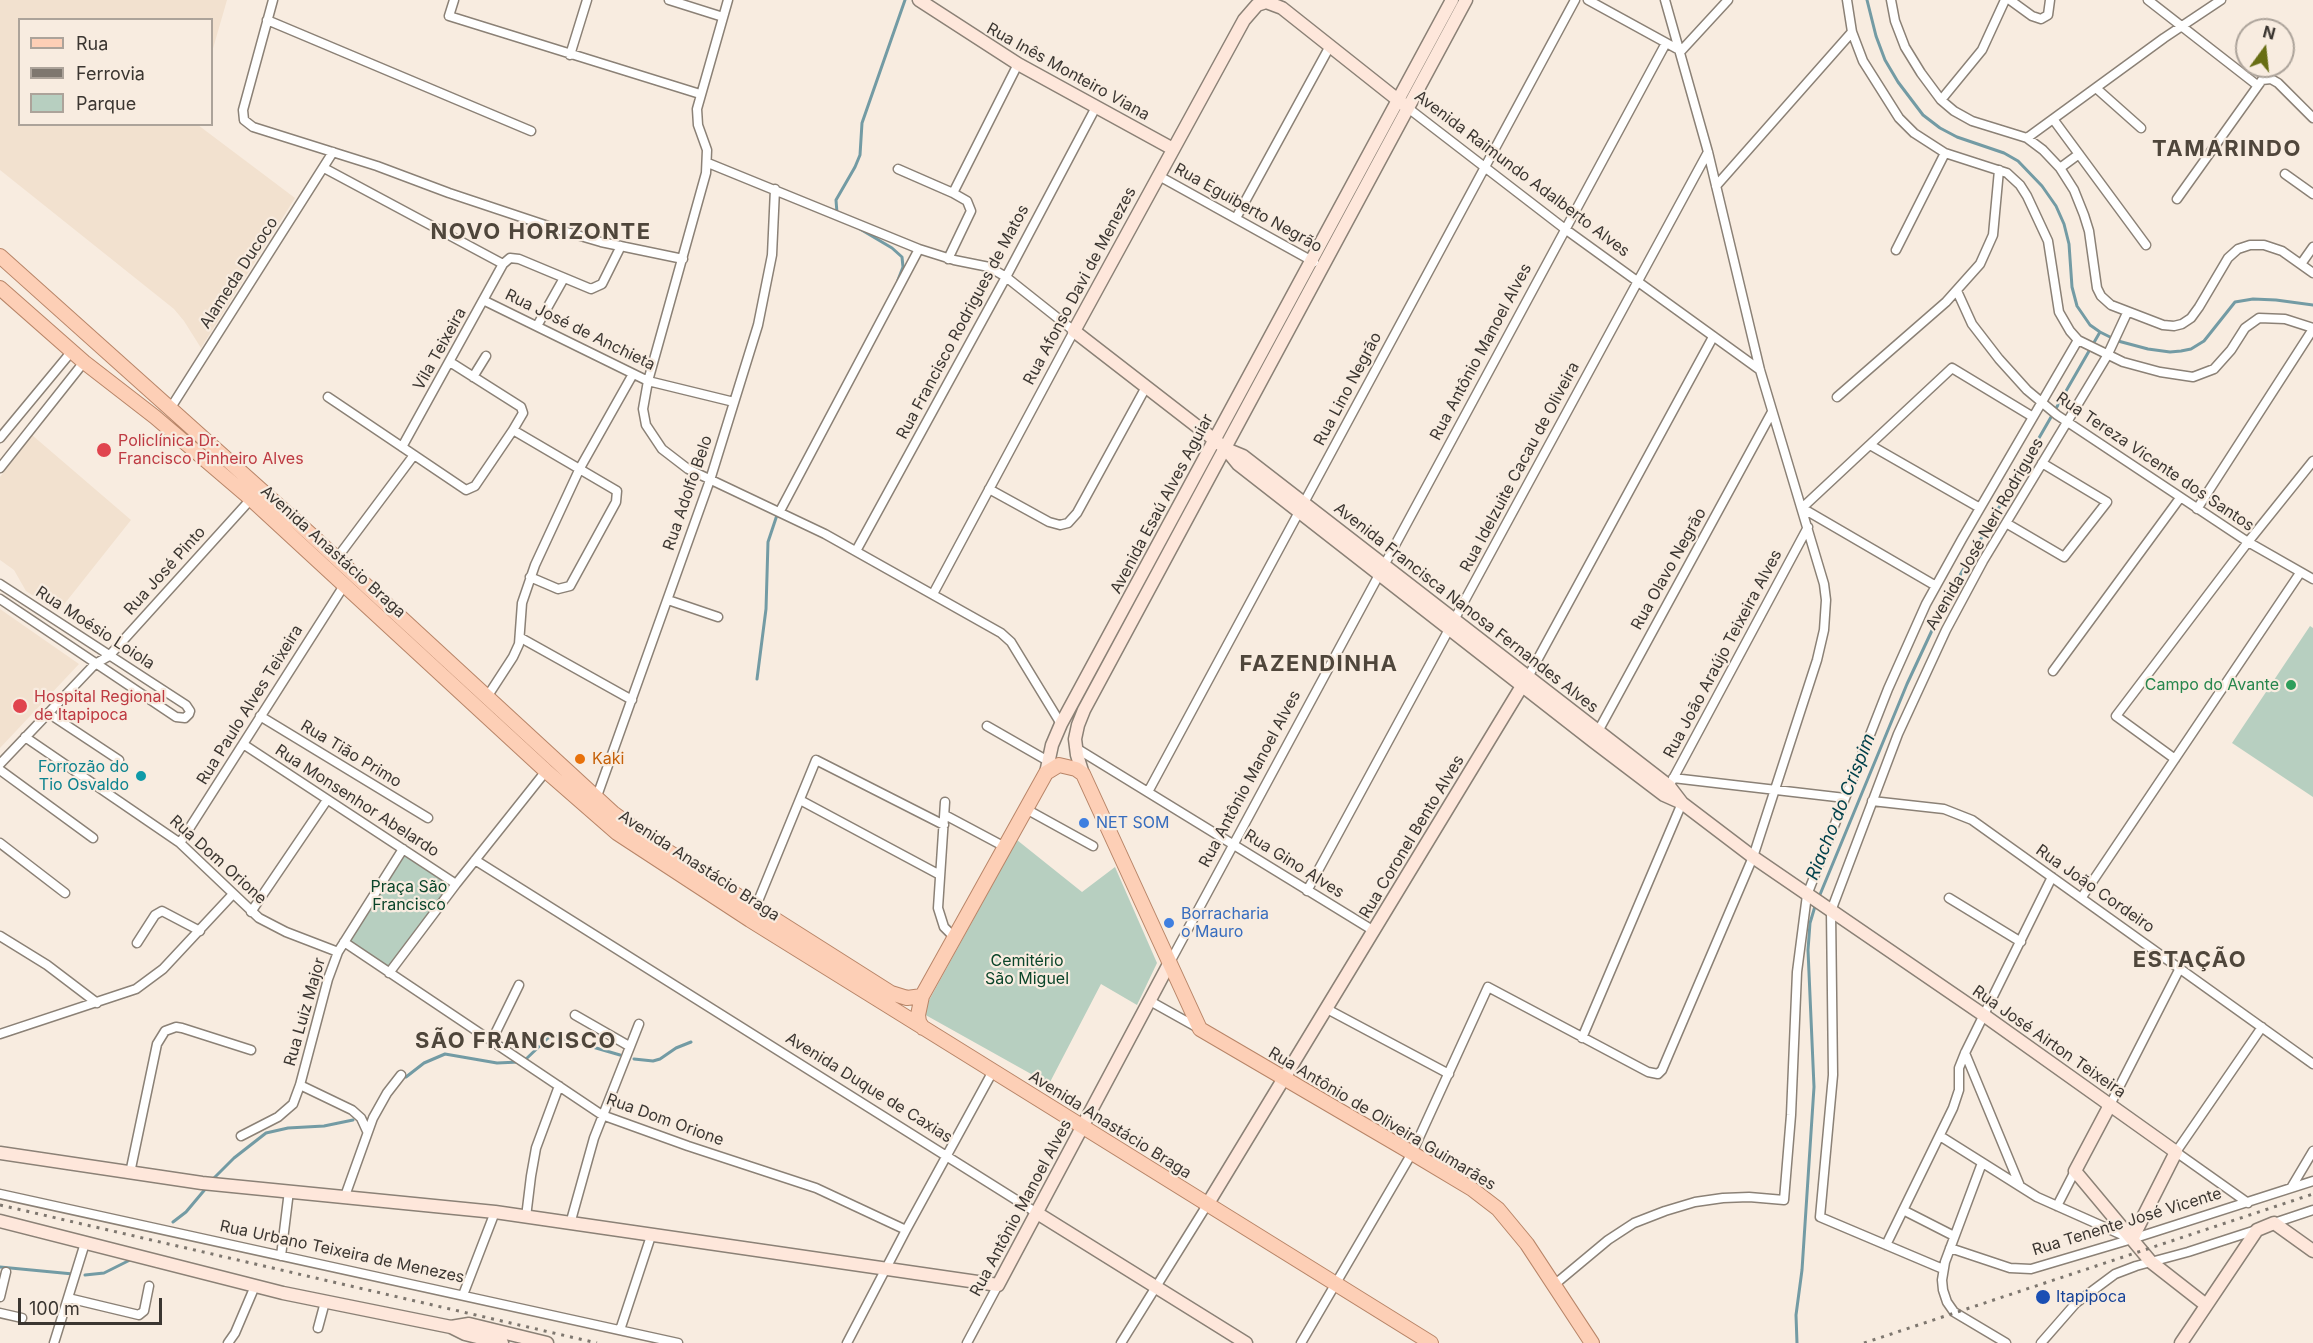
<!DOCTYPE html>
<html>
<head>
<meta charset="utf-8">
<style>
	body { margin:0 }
	#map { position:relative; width:2313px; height:1343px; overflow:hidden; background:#f8ece0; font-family:Inter,sans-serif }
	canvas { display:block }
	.legend { position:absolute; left:18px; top:18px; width:195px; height:108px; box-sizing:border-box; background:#f8ece0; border:2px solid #aca39a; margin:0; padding:8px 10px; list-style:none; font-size:18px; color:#3b3631 }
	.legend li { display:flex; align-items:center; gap:12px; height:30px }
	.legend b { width:30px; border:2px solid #aca39a }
	.north { position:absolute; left:2235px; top:18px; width:60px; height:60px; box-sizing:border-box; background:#f8ece0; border:2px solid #aca39a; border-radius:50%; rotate:15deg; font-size:16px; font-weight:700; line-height:24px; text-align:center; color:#3b3631 }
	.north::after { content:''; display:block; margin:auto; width:21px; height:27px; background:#686e14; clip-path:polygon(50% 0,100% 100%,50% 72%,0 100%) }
	.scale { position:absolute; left:18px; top:1298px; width:144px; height:27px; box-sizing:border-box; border:3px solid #3b3631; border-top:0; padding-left:8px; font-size:18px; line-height:21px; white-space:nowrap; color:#3b3631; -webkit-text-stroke:4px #f8ece0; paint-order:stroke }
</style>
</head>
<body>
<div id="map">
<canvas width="2313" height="1343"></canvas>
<ul class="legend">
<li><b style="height:8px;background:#fdcfb6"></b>Rua</li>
<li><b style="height:8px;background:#7e776f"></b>Ferrovia</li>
<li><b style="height:16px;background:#b7cfc0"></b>Parque</li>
</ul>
<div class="north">N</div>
<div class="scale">100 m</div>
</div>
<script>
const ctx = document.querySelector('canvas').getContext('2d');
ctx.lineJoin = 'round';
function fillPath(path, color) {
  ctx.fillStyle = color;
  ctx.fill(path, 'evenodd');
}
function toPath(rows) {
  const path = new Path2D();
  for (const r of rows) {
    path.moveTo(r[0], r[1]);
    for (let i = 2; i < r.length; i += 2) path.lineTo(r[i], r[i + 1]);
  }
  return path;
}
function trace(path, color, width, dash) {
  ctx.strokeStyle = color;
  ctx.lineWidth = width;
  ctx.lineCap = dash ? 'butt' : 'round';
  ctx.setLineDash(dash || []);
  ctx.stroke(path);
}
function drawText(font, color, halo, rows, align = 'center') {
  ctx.font = font + ' Inter,sans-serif';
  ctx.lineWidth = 4.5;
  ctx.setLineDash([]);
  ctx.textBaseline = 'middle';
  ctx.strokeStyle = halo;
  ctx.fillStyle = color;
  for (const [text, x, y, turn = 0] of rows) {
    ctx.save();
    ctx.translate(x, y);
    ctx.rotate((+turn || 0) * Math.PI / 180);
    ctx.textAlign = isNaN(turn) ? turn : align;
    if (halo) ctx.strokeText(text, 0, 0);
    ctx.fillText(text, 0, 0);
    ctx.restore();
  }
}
fillPath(toPath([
	[0,0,227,0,212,52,212,20,20,20,20,124,198,125,295,198,201,348,184,321,174,309,0,170],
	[32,435,131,520,58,612,26,591,14,570,0,560,0,477],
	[0,609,79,664,0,748]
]), '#f2e1cf');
fillPath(toPath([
	[2310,626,2313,628,2313,797,2232,743],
	[1017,840,1082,892,1115,867,1157,963,1137,1005,1101,984,1049,1084,922,1013],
	[403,849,456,884,389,973,344,942]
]), '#b7cfc0');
trace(toPath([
	[1867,0,1876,36,1885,60,1898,82,1923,115,1940,128,1957,137,2004,153,2018,161,2042,186,2056,206,2064,224,2069,244,2072,287,2077,306,2090,325,2100,332,2118,341,2148,349,2170,352,2181,351,2191,349,2204,341,2235,302,2253,299,2276,300,2313,305],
	[837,213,836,200,855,167,860,155,862,123,905,0],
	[860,229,892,248,902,257,903,267,898,280],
	[757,679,766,609,768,542,778,512],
	[1819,897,1907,684,1948,596,2100,332],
	[634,1059,653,1061,660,1059,676,1048,691,1042],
	[525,1060,548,1038,555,1036,620,1055],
	[406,1077,424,1063,445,1054,497,1063,519,1062],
	[213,1179,234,1158,266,1133,288,1128,324,1126,353,1120],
	[173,1222,186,1212,207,1187],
	[0,1267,73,1274],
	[85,1275,104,1273,130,1260],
	[1797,1343,1796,1315,1802,1270,1814,1087,1808,950,1810,923,1816,903]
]), '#739ba4', 3);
const street = toPath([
	[273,0,243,110,244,120,253,127,377,166,449,193,560,230,601,242,683,259],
	[454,0,449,16,700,94],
	[669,0,723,17],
	[728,0,697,109,698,125,707,150,706,173,648,381,643,409,646,425,662,449,688,469,825,534,1001,633,1011,642,1061,724],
	[1588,0,1681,51,1728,0],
	[1847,0,1852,32,1863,61,1899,118,1914,133,1945,153,2007,173,2020,185,2027,196,2048,241,2059,312,2070,331,2078,340,2123,362,2160,372,2193,377,2214,369,2231,350,2245,328,2259,318,2285,319,2313,328],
	[1891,0,1895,21,1905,47,1921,73,1941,100,1954,111,1972,121,2027,138,2043,150,2060,168,2074,190,2084,215,2089,231,2097,288,2101,296,2111,305,2163,325,2174,326,2182,324,2191,318,2199,307,2228,258,2238,249,2250,245,2264,245,2282,251,2313,273],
	[2010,0,2032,16,2041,19,2048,15,2050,0],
	[2148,0,2257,85],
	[267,20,531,131],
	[570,55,587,0],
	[2096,88,2141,128],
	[1941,100,1982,50,2005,0],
	[1408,108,1565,229,1760,370],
	[2053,119,2146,245],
	[2027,138,2164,38,2221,0],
	[708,163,919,249,954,260,989,267,1006,277,1074,331,933,594],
	[324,168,503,264,510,258,519,259,591,289,602,284,621,246],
	[2060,168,2079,154],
	[898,169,953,193],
	[2285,174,2313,194],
	[1159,176,1314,262],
	[1716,186,1852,32],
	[2177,199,2262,80,2271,79,2278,83,2313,118],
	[1236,218,1330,46],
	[1896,250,1945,153],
	[948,259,971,211,967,201,953,193,1018,64],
	[2301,264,2313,247],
	[1957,291,1972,324,1999,359,2027,390,2057,415,2248,542,2313,579],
	[483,300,648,381,734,402],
	[537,326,564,278],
	[450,362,521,407,523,413,513,430,617,491,616,502,570,586,558,589,530,577],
	[473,377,486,356],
	[328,397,466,490,475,486,513,430],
	[1837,397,1946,302,1980,264,1993,235,1999,170],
	[170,409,333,152],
	[0,438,72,351],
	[1870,445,1980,508],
	[402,447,503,264],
	[0,468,84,362],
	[989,489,1049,522,1060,525,1068,523,1077,513,1146,387],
	[2197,509,2313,329],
	[780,511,919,249],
	[2006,523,2064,557,2107,502,2042,463],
	[856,551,1006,277,1096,107],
	[337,558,414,455],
	[0,584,186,705,190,711,189,714,185,718,176,717,0,599],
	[1936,586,1802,508,1952,368,2033,417],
	[668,600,718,617],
	[521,638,632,700],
	[2053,671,2180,498],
	[1528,677,1713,337],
	[487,697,513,657,519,644,522,603,535,565,580,468,633,374],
	[48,713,119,760],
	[260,716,428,818],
	[987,726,1048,761],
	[1596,735,1772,412],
	[25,737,180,843,259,918,286,932,338,952],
	[243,744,456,884],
	[1076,748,1374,931],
	[2175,759,2116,716,2248,542,2313,461],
	[0,764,95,664,109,656,251,499],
	[0,770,93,838],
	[1673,778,1845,798],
	[1667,790,1808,527],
	[1148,792,1575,0],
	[596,799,710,480,758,325,772,255,775,189],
	[800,800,940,875],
	[1872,801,1944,809,1972,820,2313,1064],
	[945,802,938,908,944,927,955,938],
	[1026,809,1093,846],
	[945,815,1005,847],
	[0,843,65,893],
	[180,843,345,584],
	[475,860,1037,1213],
	[1307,891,1708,152],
	[2082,897,2300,573],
	[1949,898,2021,942],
	[754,911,816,760,944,825],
	[251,912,327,800],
	[0,936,47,965,97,1003],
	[344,942,602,1115,688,1146,816,1188,906,1230],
	[137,943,155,915,162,911,200,931],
	[1169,964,1666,43],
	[389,973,456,884,546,771],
	[1150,1001,1200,1029],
	[1327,1009,1449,1074],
	[575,1015,629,1046],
	[0,1034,136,989,163,969,233,894],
	[1582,1038,1682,803],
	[492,1040,519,985],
	[1965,1053,2020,1186],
	[300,1085,352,1110,361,1118,367,1131],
	[2110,1105,2180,968],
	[241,1136,278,1117,293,1104,300,1085,328,979,338,952,403,849],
	[1940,1136,2037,1197,2129,1238],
	[1982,1163,1945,1262,1942,1280,1943,1290,1947,1302,1954,1312,2006,1343],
	[130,1173,157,1044,165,1031,176,1027,182,1028,251,1050],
	[2291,1188,2313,1151],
	[0,1194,678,1343],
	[345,1196,373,1118,387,1093,401,1075],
	[2248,1203,2176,1152,2262,1027],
	[2057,1206,2075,1171],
	[1903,1210,1954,1236],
	[526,1217,531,1176,536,1148,559,1086],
	[2274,1223,2313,1210],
	[570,1224,594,1138,639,1024],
	[1886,1245,1953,1108,1959,1090,1959,1068,1965,1053,2052,877],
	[1950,1248,2010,1268,2031,1269,2132,1239,2313,1181],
	[281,1256,289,1191],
	[1943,1269,1820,1217,1833,1075,1831,911,1898,734,1946,630,1983,561,2107,356,2127,313],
	[1554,1285,1608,1240,1634,1223,1665,1211,1695,1202,1723,1198,1749,1197,1784,1200,1791,1115,1797,972,1807,895,1888,689,1926,604,1962,539,2078,340],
	[463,1295,495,1212],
	[0,1297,6,1272],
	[68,1298,139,1315,144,1311,149,1286],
	[0,1313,22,1318],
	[318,1328,325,1302],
	[620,1330,651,1236],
	[54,1343,85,1243],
	[228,1343,235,1333,255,1286],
	[847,1343,906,1230,993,1071],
	[967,1343,998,1285],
	[1121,1343,1207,1205],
	[1301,1343,1412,1153,1488,987,1648,1072,1658,1074,1662,1070,1753,857,1817,660,1824,630,1826,600,1824,584,1760,370,1708,152,1665,0],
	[2041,1343,2076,1303,2115,1274,2136,1266,2188,1252,2256,1230]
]);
const secondary = toPath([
	[919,0,1018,64,1173,149],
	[1408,108,1282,8,1266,2,1257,5,1244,20,1074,331,1225,448,1238,464,1593,741,1664,795,1682,803],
	[1226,449,1243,456,1669,786,1682,803,1753,857,1985,1016,2176,1152,2132,1239],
	[1046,773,1052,745,1061,724,1452,0],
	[1083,774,1077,755,1075,739,1078,725,1084,710,1466,0],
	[2110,1105,2075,1171,2151,1262,2206,1305],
	[0,1153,202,1183,495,1212,998,1285,1169,964],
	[1207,1205,1525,681],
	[1037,1213,1246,1343],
	[0,1221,283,1293,451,1327,465,1334,502,1343],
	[451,1327,469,1324,547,1343],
	[2181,1343,2257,1230,2274,1223,2313,1251]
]);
const primary = toPath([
	[0,256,308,532,613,813,653,842,891,993,907,998,922,996],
	[0,288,84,362,155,417,251,499,546,771,617,833,750,920,1431,1343],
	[923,1028,919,1022,918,1015,922,996,1046,773,1059,765,1076,769,1083,774,1200,1029,1412,1153,1472,1189,1498,1209,1527,1244,1592,1343]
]);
trace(street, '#8b8176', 11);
trace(secondary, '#8b8176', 15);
trace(primary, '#b88568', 16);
trace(street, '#fff', 8);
trace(secondary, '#fee7db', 12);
trace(primary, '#fdcfb6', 14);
trace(toPath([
	[0,1205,597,1343],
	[1864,1343,2313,1194]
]), '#7e776f', 3, [3, 6]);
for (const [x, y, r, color] of [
	[104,450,8,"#e0444e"],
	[2291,685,6,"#2e9e5b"],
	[20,706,8,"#e0444e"],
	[580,759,6,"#e8710a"],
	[141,776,6,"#0f9aa8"],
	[1084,823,6,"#3f7fe0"],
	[1169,923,6,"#3f7fe0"],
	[2043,1297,8,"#1a4fb4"]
]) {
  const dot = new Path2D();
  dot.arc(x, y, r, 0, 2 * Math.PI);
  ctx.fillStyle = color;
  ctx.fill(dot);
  trace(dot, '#f8ece0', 2);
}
drawText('16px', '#3b3631', '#f8ece0', [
	["Rua Inês Monteiro Viana",1068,72,29],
	["Avenida Raimundo Adalberto Alves",1522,174,37],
	["Rua Eguiberto Negrão",1248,208,29],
	["Alameda Ducoco",239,273,-57],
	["Rua Afonso Davi de Menezes",1080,286,-62],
	["Rua Francisco Rodrigues de Matos",963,322,-62],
	["Rua José de Anchieta",580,330,26],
	["Vila Teixeira",440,349,-61],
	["Rua Antônio Manoel Alves",1481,352,-62],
	["Rua Lino Negrão",1348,389,-62],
	["Rua Tereza Vicente dos Santos",2155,462,34],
	["Rua Idelzuite Cacau de Oliveira",1520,467,-62],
	["Rua Adolfo Belo",688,493,-71],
	["Avenida Esaú Alves Aguiar",1162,504,-62],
	["Avenida José Neri Rodrigues",1985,534,-60],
	["Avenida Anastácio Braga",333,552,42],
	["Rua Olavo Negrão",1669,569,-61],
	["Rua José Pinto",165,571,-48],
	["Avenida Francisca Nanosa Fernandes Alves",1466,608,38],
	["Rua Moésio Loiola",95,628,33],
	["Rua João Araújo Teixeira Alves",1723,654,-62],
	["Rua Paulo Alves Teixeira",250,705,-58],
	["Rua Tião Primo",351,754,31],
	["Rua Antônio Manoel Alves",1250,779,-62],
	["Rua Monsenhor Abelardo",357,801,33],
	["Rua Coronel Bento Alves",1412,837,-59],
	["Rua Dom Orione",218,860,42],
	["Rua Gino Alves",1294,864,32],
	["Avenida Anastácio Braga",699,866,33],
	["Rua João Cordeiro",2095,889,35],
	["Rua Luiz Major",305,1012,-74],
	["Rua José Airton Teixeira",2049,1042,35],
	["Avenida Duque de Caxias",869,1088,32],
	["Rua Antônio de Oliveira Guimarães",1382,1119,31],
	["Rua Dom Orione",665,1120,20],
	["Avenida Anastácio Braga",1110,1125,32],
	["Rua Antônio Manoel Alves",1021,1208,-62],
	["Rua Tenente José Vicente",2127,1222,-17],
	["Rua Urbano Teixeira de Menezes",342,1252,12]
]);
drawText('16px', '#be3a42', '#f8ece0', [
	["Policlínica Dr.",118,441],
	["Francisco Pinheiro Alves",118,459],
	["Hospital Regional",34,697],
	["de Itapipoca",34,715]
], 'left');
drawText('16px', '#27864d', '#f8ece0', [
	["Campo do Avante",2279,685]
], 'right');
drawText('16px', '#c56008', '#f8ece0', [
	["Kaki",592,759]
], 'left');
drawText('16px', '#0d838f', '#f8ece0', [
	["Forrozão do",129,767],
	["Tio Osvaldo",129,785]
], 'right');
drawText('16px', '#366cbe', '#f8ece0', [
	["NET SOM",1096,823],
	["Borracharia",1181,914],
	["o Mauro",1181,932]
], 'left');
drawText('16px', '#0a452a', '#f8ece0', [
	["Praça São",409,887],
	["Francisco",409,905],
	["Cemitério",1027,961],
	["São Miguel",1027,979]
]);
drawText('16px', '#164399', '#f8ece0', [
	["Itapipoca",2056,1297]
], 'left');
drawText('italic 18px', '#00414b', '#f8ece0', [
	["Riacho do Crispim",1841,807,-68]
]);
ctx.letterSpacing = '1.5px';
drawText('bold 22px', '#4f463b', '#f8ece0', [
	["TAMARINDO",2227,149],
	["NOVO HORIZONTE",541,232],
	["FAZENDINHA",1319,664],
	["ESTAÇÃO",2190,960],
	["SÃO FRANCISCO",516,1041]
]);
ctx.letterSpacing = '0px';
</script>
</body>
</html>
